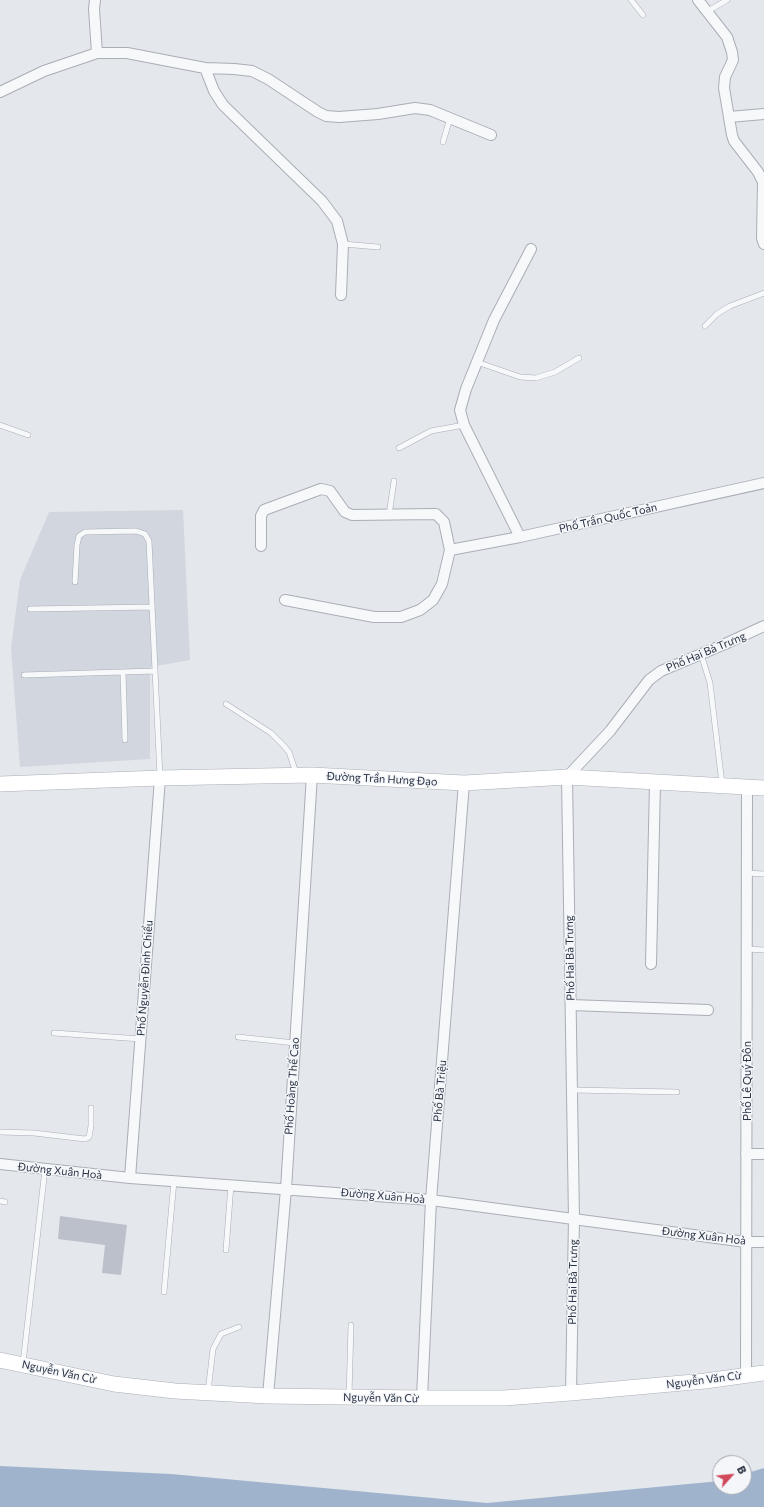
<!DOCTYPE html>
<html>
<head>
<meta charset="utf-8">
<style>
	body { margin:0 }
	#map { position:relative; width:764px; height:1507px; overflow:hidden; background:#e4e7ec; font-family:Commissioner,sans-serif }
	canvas { display:block }
	.north { position:absolute; left:712px; top:1455px; width:40px; height:40px; box-sizing:border-box; background:#f4f6f9; border:1px solid #a4a8b1; border-radius:50%; rotate:63deg; font-size:11px; font-weight:700; line-height:16px; text-align:center; color:#2b3445 }
	.north::after { content:''; display:block; margin:auto; width:14px; height:18px; background:#d1495b; clip-path:polygon(50% 0,100% 100%,50% 72%,0 100%) }
</style>
</head>
<body>
<div id="map">
<canvas width="764" height="1507"></canvas>
<div class="north">B</div>
</div>
<script>
const ctx = document.querySelector('canvas').getContext('2d');
ctx.lineJoin = 'round';
function fillPath(path, color) {
  ctx.fillStyle = color;
  ctx.fill(path, 'evenodd');
}
function toPath(rows) {
  const path = new Path2D();
  for (const r of rows) {
    path.moveTo(r[0], r[1]);
    for (let i = 2; i < r.length; i += 2) path.lineTo(r[i], r[i + 1]);
  }
  return path;
}
function trace(path, color, width, dash) {
  ctx.strokeStyle = color;
  ctx.lineWidth = width;
  ctx.lineCap = dash ? 'butt' : 'round';
  ctx.setLineDash(dash || []);
  ctx.stroke(path);
}
function drawText(font, color, halo, rows, align = 'center') {
  ctx.font = font + ' Commissioner,sans-serif';
  ctx.lineWidth = 3;
  ctx.setLineDash([]);
  ctx.textBaseline = 'middle';
  ctx.strokeStyle = halo;
  ctx.fillStyle = color;
  for (const [text, x, y, turn = 0] of rows) {
    ctx.save();
    ctx.translate(x, y);
    ctx.rotate((+turn || 0) * Math.PI / 180);
    ctx.textAlign = isNaN(turn) ? turn : align;
    if (halo) ctx.strokeText(text, 0, 0);
    ctx.fillText(text, 0, 0);
    ctx.restore();
  }
}
fillPath(toPath([
	[183,510,190,660,150,667,150,759,20,767,11,648,20,580,49,512]
]), '#d2d6de');
fillPath(toPath([
	[0,1466,171,1474,487,1503,720,1481,720,1487,744,1487,744,1474,764,1468,764,1507,0,1507]
]), '#9fb4cc');
fillPath(toPath([
	[60,1216,127,1225,121,1275,102,1273,105,1245,58,1239]
]), '#bbc0ca');
const lane = toPath([
	[631,0,643,15],
	[708,11,727,0],
	[443,142,450,118],
	[343,244,378,247],
	[705,326,717,314,730,306,764,293],
	[477,362,520,377,536,378,555,372,579,358],
	[0,425,28,435],
	[399,448,431,431,464,425],
	[389,515,394,481],
	[75,582,77,545,79,536,85,532,136,531,145,534,149,541,160,777],
	[30,609,152,607],
	[701,654,710,683,722,784],
	[123,672,125,740],
	[24,675,155,671],
	[226,704,271,733,283,745,289,752,296,773],
	[747,873,764,874],
	[747,949,764,950],
	[54,1033,141,1039],
	[238,1037,295,1043],
	[572,1090,677,1092],
	[0,1132,34,1133,85,1139,89,1137,91,1126,91,1108],
	[0,1201,5,1202],
	[226,1250,231,1185],
	[164,1292,174,1181],
	[23,1363,45,1169],
	[208,1392,213,1349,221,1334,239,1327],
	[349,1396,351,1325]
]);
const street = toPath([
	[95,0,94,9,97,53],
	[698,0,727,37,732,52,733,60,725,77,724,88,732,135,734,141,758,172,763,182,762,238,764,244],
	[205,68,234,69,252,71,268,79,318,112,326,116,339,117,378,114,415,108,430,110,491,135],
	[0,92,44,71,97,53,127,53,205,68,214,91,223,105,322,201,337,221,343,244,341,295],
	[729,117,764,114],
	[520,537,464,425,460,410,466,389,494,320,531,249],
	[261,546,261,516,264,510,321,489,330,491,345,512,352,515,436,514,444,522,450,550,442,584,433,600,420,610,401,617,374,617,285,600],
	[450,550,520,537,764,483],
	[651,964,655,783],
	[571,1005,708,1010],
	[746,1154,764,1154],
	[0,1164,130,1178,431,1200,746,1242,764,1242],
	[130,1178,160,778],
	[746,1375,747,788],
	[571,1393,574,1219,567,777,610,731,649,680,661,671,725,644,764,626],
	[268,1396,286,1189,312,775],
	[422,1398,431,1200,464,783]
]);
const secondary = toPath([
	[0,784,160,778,312,775,464,783,567,777,764,788],
	[0,1360,114,1384,175,1391,268,1396,422,1398,504,1398,571,1393,705,1381,764,1373]
]);
trace(lane, '#a9aeb7', 6);
trace(street, '#a9aeb7', 12);
trace(secondary, '#a9aeb7', 16);
trace(lane, '#f7f8fa', 5);
trace(street, '#f7f8fa', 10);
trace(secondary, '#fff', 15);
drawText('11px', '#2b3445', '#f4f6f9', [
	["Phố Trần Quốc Toản",608,518,-13],
	["Phố Hai Bà Trưng",706,652,-23],
	["Đường Trần Hưng Đạo",382,779,3],
	["Phố Hai Bà Trưng",570,958,-91],
	["Phố Nguyễn Đình Chiểu",145,978,-86],
	["Phố Lê Quý Đôn",747,1081,-90],
	["Phố Hoàng Thế Cao",292,1086,-86],
	["Phố Bà Triệu",440,1091,-85],
	["Đường Xuân Hoà",60,1171,6],
	["Đường Xuân Hoà",383,1196,5],
	["Đường Xuân Hoà",704,1236,7],
	["Phố Hai Bà Trưng",573,1282,-89],
	["Nguyễn Văn Cừ",59,1372,12],
	["Nguyễn Văn Cừ",704,1380,-7],
	["Nguyễn Văn Cừ",381,1398,1]
]);
</script>
</body>
</html>
